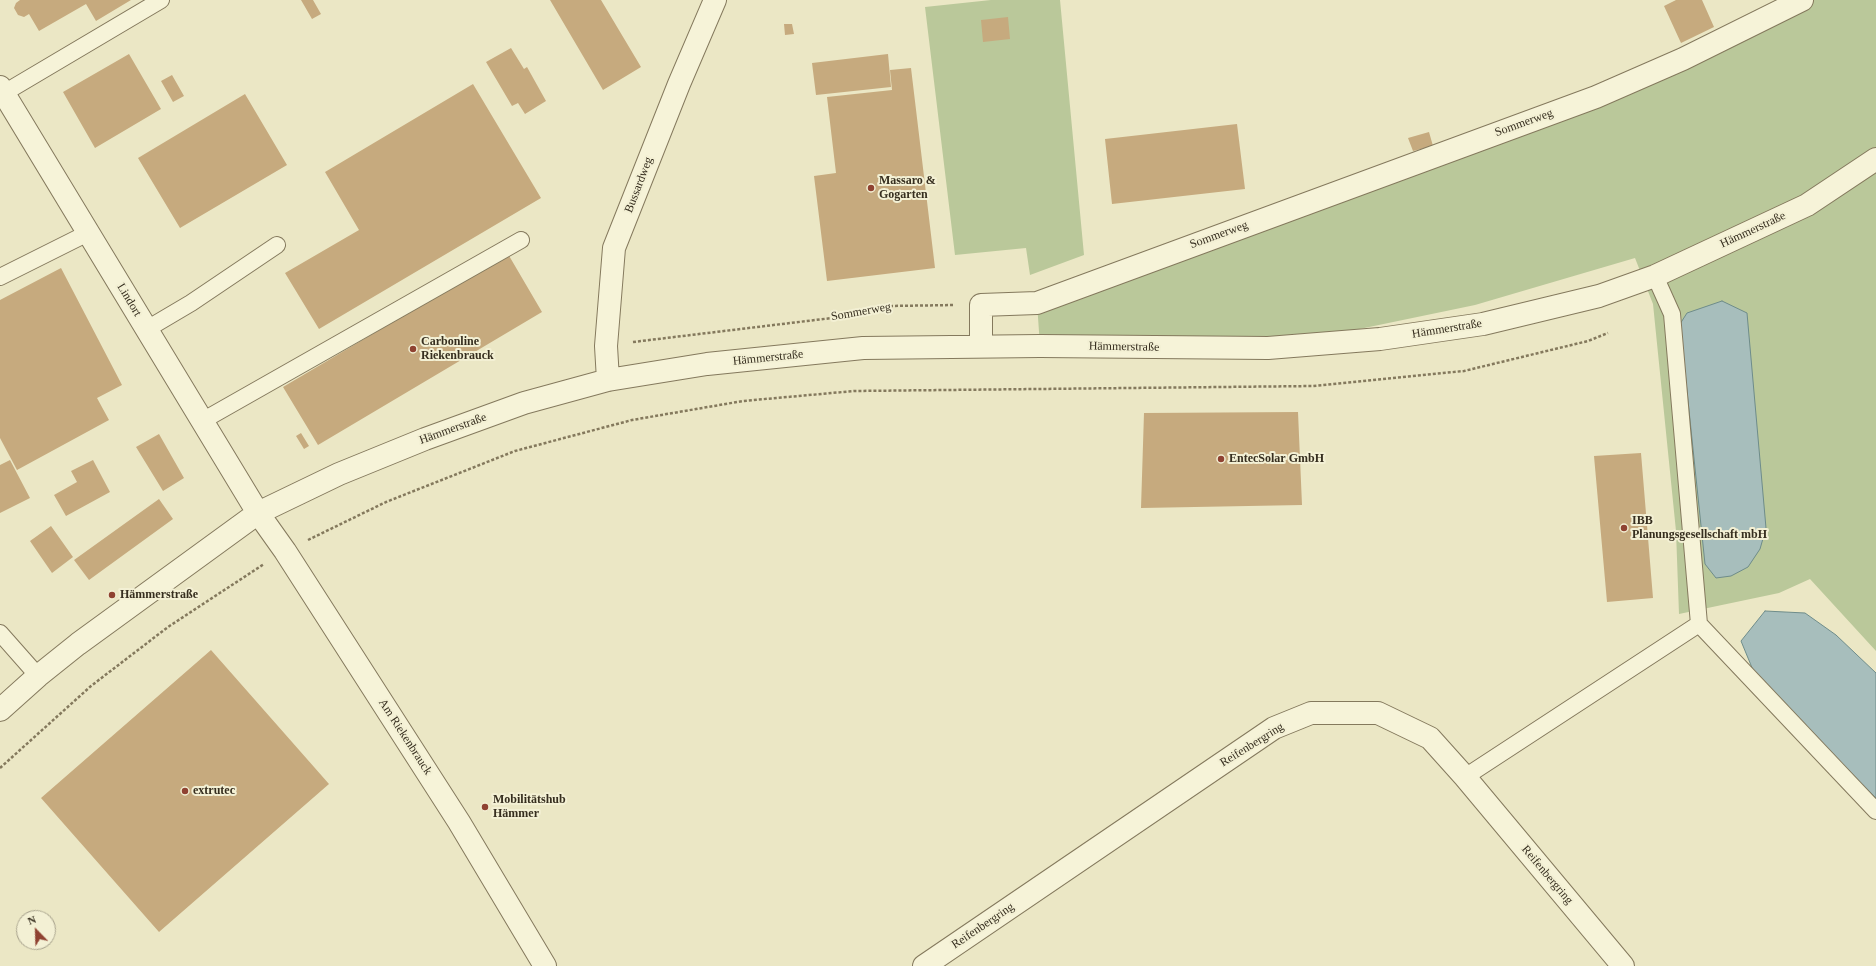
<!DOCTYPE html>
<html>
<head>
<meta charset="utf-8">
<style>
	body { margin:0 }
	#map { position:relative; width:1876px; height:966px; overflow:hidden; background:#ebe7c5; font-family:Georgia,serif }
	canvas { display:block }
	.north { position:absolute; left:16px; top:910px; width:40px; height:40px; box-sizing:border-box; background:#f3f0d4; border:1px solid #a7a28c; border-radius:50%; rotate:337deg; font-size:11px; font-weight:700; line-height:16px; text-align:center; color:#362e1f }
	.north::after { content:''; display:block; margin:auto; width:14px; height:18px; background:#8f4231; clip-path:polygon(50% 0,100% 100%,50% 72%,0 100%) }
</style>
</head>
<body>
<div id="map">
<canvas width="1876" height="966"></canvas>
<div class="north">N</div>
</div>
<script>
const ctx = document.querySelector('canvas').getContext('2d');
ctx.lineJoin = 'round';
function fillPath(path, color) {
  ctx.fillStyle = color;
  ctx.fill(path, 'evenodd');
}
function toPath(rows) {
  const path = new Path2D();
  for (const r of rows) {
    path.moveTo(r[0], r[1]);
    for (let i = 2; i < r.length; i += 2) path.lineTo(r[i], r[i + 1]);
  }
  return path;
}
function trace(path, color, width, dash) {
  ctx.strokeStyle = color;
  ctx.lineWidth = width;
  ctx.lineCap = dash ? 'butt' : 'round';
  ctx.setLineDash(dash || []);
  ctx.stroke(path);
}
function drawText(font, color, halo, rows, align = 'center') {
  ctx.font = font + ' Georgia,serif';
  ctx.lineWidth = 4;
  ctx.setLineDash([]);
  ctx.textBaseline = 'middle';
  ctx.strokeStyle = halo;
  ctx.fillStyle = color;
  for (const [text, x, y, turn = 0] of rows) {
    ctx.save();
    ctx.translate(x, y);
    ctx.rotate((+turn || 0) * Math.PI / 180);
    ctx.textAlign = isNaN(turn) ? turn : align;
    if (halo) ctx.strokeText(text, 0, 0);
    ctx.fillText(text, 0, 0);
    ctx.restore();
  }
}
fillPath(toPath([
	[991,0,1060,0,1084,255,1030,275,1026,248,955,255,925,7],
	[1796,0,1876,0,1876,651,1810,579,1779,593,1679,614,1676,531,1653,304,1635,258,1475,305,1268,348,1040,346,1037,303,1596,97]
]), '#bac89a');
const water = toPath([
	[1722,301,1747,313,1766,528,1760,549,1748,567,1731,576,1716,578,1705,564,1680,324,1687,313,1722,301],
	[1765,611,1805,613,1836,635,1876,673,1876,798,1755,675,1741,641,1765,611]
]);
fillPath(water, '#a7bebc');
trace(water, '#6e8c8a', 1);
fillPath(toPath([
	[20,0,131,0,96,21,86,4,39,31,29,14,24,17,18,15,14,8,16,3],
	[301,0,313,0,321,14,312,19],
	[550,0,601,0,641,67,603,90],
	[1676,0,1702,0,1714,27,1681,43,1664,6],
	[1008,17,1010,39,983,42,981,20],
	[784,24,792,24,794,34,785,35],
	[511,48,524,69,527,67,546,101,525,114,518,103,512,106,486,62],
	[129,54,161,109,95,148,63,92],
	[888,54,891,87,816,95,812,63],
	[911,68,935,268,827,281,814,176,836,173,827,97,892,90,890,70],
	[172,75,184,96,173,102,161,81],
	[473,84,541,198,319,329,285,273,359,230,325,172],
	[245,94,287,165,180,228,138,158],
	[1237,124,1245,189,1112,204,1105,139],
	[1429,132,1433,146,1413,151,1408,138],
	[508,254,542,312,318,445,283,387],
	[61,268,122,385,97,398,109,420,17,470,0,438,0,300],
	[1298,412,1302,505,1141,508,1144,413],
	[301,433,309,446,304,449,296,436],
	[159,434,184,478,163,491,136,447],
	[1641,453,1653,598,1607,602,1594,456],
	[10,460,30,498,0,513,0,465],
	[93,460,110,492,66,516,54,495,77,482,71,471],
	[159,499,173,519,89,580,74,560],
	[51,526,73,557,52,573,30,541],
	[211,650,329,784,159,932,41,798]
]), '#c6aa7e');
const lane = toPath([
	[4,93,161,0],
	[1655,276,1672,314,1699,624],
	[0,277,88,233],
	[147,329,191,303,277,245],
	[202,421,521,240],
	[0,633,38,676],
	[1465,777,1699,624,1876,811]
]);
const street = toPath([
	[0,87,258,513,285,551,459,822,545,966],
	[981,346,981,305,1037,303,1596,97,1683,59,1802,0],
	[608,380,606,346,614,248,679,84,715,0],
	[0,710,38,676,78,644,258,513,339,474,425,439,524,403,608,380,707,364,863,348,1040,346,1268,348,1380,339,1483,324,1599,296,1655,276,1807,205,1876,159],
	[924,966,1274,728,1311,713,1378,713,1430,738,1465,777,1623,966]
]);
trace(lane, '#84795d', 18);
trace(street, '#84795d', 24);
trace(toPath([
	[633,342,865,314,889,306,955,305],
	[308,540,386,502,515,451,632,420,743,401,854,391,1313,386,1464,371,1588,341,1608,333],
	[0,768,91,686,168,627,264,564]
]), '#84795d', 2.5, [3, 2]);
trace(lane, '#f6f3d8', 16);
trace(street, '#f6f3d8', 22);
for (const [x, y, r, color] of [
	[871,188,4,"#8f4231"],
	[413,349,4,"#8f4231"],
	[1221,459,4,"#8f4231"],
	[1624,528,4,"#8f4231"],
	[112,595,4,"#8f4231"],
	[185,791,4,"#8f4231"],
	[485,807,4,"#8f4231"]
]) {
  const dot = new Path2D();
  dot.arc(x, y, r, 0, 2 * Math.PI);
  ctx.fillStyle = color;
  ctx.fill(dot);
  trace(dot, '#f3f0d4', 1.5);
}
drawText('12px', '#362e1f', '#f3f0d4', [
	["Sommerweg",1524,123,-20],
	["Bussardweg",639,185,-69],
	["Hämmerstraße",1753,230,-25],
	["Sommerweg",1219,235,-20],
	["Lindort",129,300,59],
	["Sommerweg",861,312,-10],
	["Hämmerstraße",1447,329,-9],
	["Hämmerstraße",1124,347,1],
	["Hämmerstraße",768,358,-6],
	["Hämmerstraße",453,429,-20],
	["Am Riekenbrauck",405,737,57],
	["Reifenbergring",1252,745,-32],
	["Reifenbergring",1547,875,50],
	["Reifenbergring",983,926,-34]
]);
drawText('bold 12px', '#362e1f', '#f3f0d4', [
	["Massaro &",879,181],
	["Gogarten",879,195],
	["Carbonline",421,342],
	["Riekenbrauck",421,356],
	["EntecSolar GmbH",1229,459],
	["IBB",1632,521],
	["Planungsgesellschaft mbH",1632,535],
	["Hämmerstraße",120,595],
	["extrutec",193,791],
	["Mobilitätshub",493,800],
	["Hämmer",493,814]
], 'left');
</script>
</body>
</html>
